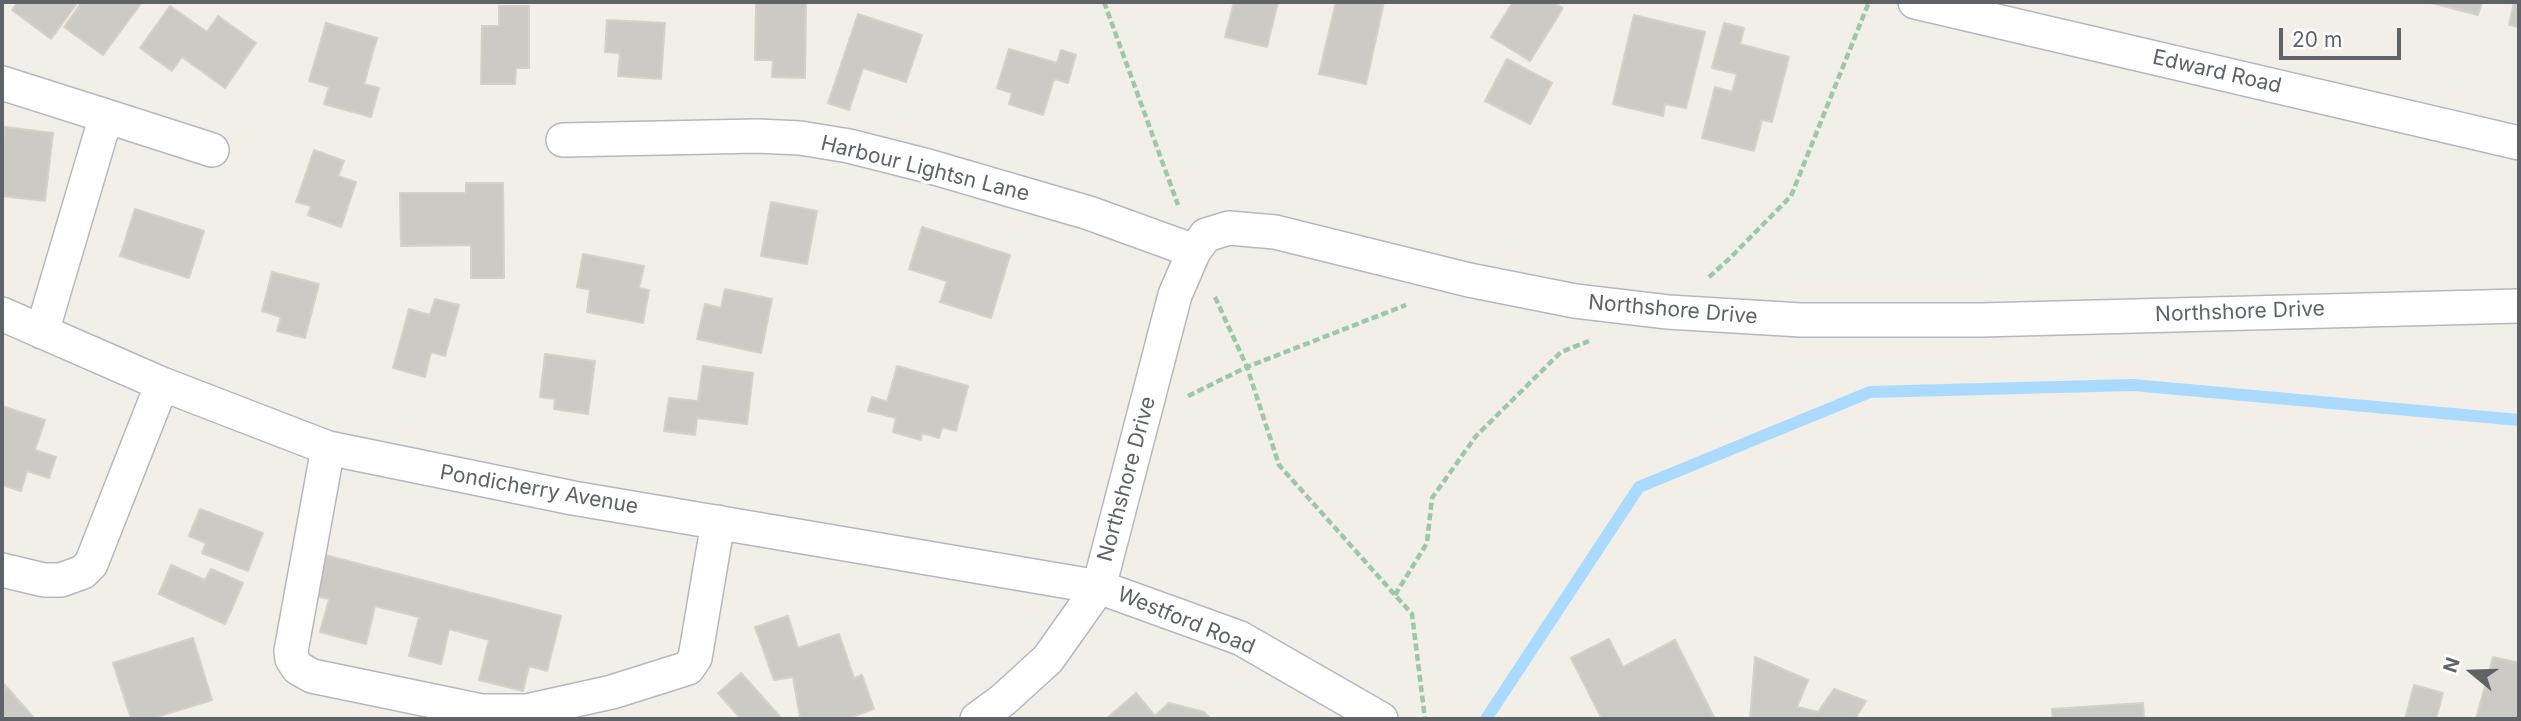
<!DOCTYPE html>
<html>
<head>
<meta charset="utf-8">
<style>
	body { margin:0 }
	#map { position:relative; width:2521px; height:721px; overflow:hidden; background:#f1efe8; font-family:Inter,sans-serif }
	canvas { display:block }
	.frame { position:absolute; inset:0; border:4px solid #5f6368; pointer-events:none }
	.north { position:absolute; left:2437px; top:637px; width:70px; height:70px; -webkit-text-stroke:5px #fff; paint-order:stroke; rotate:289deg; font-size:19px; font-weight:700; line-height:28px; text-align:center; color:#5f6368 }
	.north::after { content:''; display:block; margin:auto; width:24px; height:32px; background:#5f6368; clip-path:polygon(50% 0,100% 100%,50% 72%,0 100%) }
	.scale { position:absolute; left:2279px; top:28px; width:122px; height:32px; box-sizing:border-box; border:4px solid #5f6368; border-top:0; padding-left:9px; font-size:21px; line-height:24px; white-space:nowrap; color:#5f6368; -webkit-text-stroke:5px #fff; paint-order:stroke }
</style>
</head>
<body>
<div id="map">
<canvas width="2521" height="721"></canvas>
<div class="frame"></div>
<div class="north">N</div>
<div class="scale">20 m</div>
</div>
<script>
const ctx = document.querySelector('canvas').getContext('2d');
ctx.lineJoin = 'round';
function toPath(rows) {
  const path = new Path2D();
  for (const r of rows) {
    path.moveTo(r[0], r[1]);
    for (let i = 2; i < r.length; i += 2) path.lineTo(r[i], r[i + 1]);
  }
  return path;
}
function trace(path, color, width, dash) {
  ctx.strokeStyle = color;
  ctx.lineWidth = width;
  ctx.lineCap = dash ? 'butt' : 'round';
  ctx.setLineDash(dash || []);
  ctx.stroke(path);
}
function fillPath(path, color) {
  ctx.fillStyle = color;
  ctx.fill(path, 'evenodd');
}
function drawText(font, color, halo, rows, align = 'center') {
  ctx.font = font + ' Inter,sans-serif';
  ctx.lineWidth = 7;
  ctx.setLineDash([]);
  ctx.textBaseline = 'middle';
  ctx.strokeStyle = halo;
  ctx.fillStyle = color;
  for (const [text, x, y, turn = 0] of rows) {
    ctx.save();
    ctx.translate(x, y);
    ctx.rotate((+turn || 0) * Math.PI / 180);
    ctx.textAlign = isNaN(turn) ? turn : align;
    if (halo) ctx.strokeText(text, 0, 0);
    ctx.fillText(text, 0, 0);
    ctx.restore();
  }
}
trace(toPath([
	[1486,719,1639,487,1870,392,2133,385,2519,420]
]), '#aadaff', 12);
const building = toPath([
	[18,2,78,2,51,39,12,10,18,2],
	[82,2,142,2,103,55,64,27,82,2],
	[756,2,806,3,805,78,772,77,773,60,755,60,756,2],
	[1234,2,1278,2,1267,47,1225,37,1234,2],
	[1336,2,1384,2,1366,84,1319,74,1336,2],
	[1513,2,1553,2,1563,8,1530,61,1491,37,1513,2],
	[2428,2,2482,2,2478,15,2428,2],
	[2514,2,2519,2,2519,27,2509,25,2514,2],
	[170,6,207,32,218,16,256,43,225,88,182,57,172,71,140,48,170,6],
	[499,6,529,6,529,68,516,68,515,84,481,84,482,26,499,26,499,6],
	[858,14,922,35,906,82,863,68,849,110,828,103,858,14],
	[1634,15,1705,32,1686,108,1665,104,1663,116,1613,104,1634,15],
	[607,20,665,23,661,79,618,76,620,53,605,52,607,20],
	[326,23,377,38,364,84,379,88,371,117,324,104,329,87,309,81,326,23],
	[1724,23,1744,28,1740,44,1789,57,1772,122,1762,120,1754,151,1702,138,1715,87,1732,92,1737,74,1712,68,1724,23],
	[1009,49,1057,63,1061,50,1076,55,1068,83,1054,79,1043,115,1009,104,1012,93,997,88,1009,49],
	[1507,59,1552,83,1530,124,1485,101,1507,59],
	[5,127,53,133,45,201,2,196,2,153,5,127],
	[314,150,344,161,338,176,356,182,341,227,308,215,311,206,296,202,314,150],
	[466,183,503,183,504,278,471,278,471,245,401,246,400,193,466,193,466,183],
	[771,202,817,211,807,264,761,256,771,202],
	[135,209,204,231,189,278,120,256,135,209],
	[922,227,1010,255,991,318,940,302,947,281,909,269,922,227],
	[583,254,644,266,639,288,649,290,643,323,587,312,590,290,577,287,583,254],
	[272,272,319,284,305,338,277,331,281,317,262,311,272,272],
	[725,289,772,299,761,353,697,339,705,304,721,308,725,289],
	[435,299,459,305,445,356,431,352,425,377,393,368,409,309,430,315,435,299],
	[545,354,595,361,588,414,554,409,555,399,540,397,545,354],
	[703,366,753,373,747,424,697,418,695,435,664,431,669,398,698,401,703,366],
	[897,366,968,386,956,431,942,427,939,438,922,433,921,440,893,432,896,418,868,411,872,397,887,402,897,366],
	[2,406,45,420,35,450,56,457,49,478,27,471,21,491,2,485,2,406],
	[200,509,263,533,248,571,202,553,206,543,189,536,200,509],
	[321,554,561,616,547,671,529,666,523,691,479,680,489,640,449,629,441,664,409,656,419,617,375,606,366,644,320,632,329,599,311,595,321,554],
	[171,565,205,580,211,569,243,583,225,624,159,594,171,565],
	[788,616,798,648,839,634,854,678,862,675,874,709,846,719,802,719,800,717,793,677,774,680,755,627,788,616],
	[193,638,212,700,150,719,131,719,113,663,193,638],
	[1609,639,1623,667,1675,640,1715,719,1602,719,1571,658,1609,639],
	[1755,657,1808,680,1797,707,1818,712,1834,689,1866,701,1855,719,1750,719,1755,657],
	[2493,657,2519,663,2519,719,2476,719,2493,657],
	[741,673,782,719,741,719,718,693,741,673],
	[4,684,35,719,2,719,4,684],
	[2414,685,2443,693,2436,719,2405,719,2414,685],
	[1136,693,1155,716,1169,703,1204,712,1211,719,1106,719,1136,693],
	[2143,703,2144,719,2053,719,2052,709,2143,703]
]);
fillPath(building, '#cccac5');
trace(building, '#d6d1c6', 2);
const minor = toPath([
	[1915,2,2519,143],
	[2,83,106,116,42,332],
	[106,116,212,150],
	[563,140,757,136,800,138,849,146,928,166,1089,213,1194,251],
	[2,314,162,384,328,448,573,498,1099,587,1240,638,1381,719],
	[328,448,291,651,292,659,298,668,312,676,481,711,526,711,612,692,688,668,695,658,718,522],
	[2,570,44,580,61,580,83,572,91,564,162,384],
	[977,719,1003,700,1048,659,1099,587,1175,295,1194,251,1206,235,1229,228,1275,232,1469,280,1575,301,1668,312,1801,320,1981,320,2519,306]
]);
trace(minor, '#b5b8bc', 36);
trace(toPath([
	[1104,2,1178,205],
	[1709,277,1729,259,1791,196,1869,2],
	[1215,297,1247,367,1279,465,1412,614,1425,719],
	[1188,396,1247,367,1406,305],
	[1395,595,1427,543,1432,498,1476,436,1561,352,1589,341]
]), '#9cc7a9', 4.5, [7, 3.5]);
trace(minor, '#fff', 33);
drawText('21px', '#5f6368', '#fff', [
	["Edward Road",2217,72,13],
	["Harbour Lightsn Lane",925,169,14],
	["Northshore Drive",1673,310,5],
	["Northshore Drive",2240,312,-2],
	["Northshore Drive",1127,479,-75],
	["Pondicherry Avenue",539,490,10],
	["Westford Road",1186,621,22]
]);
</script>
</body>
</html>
